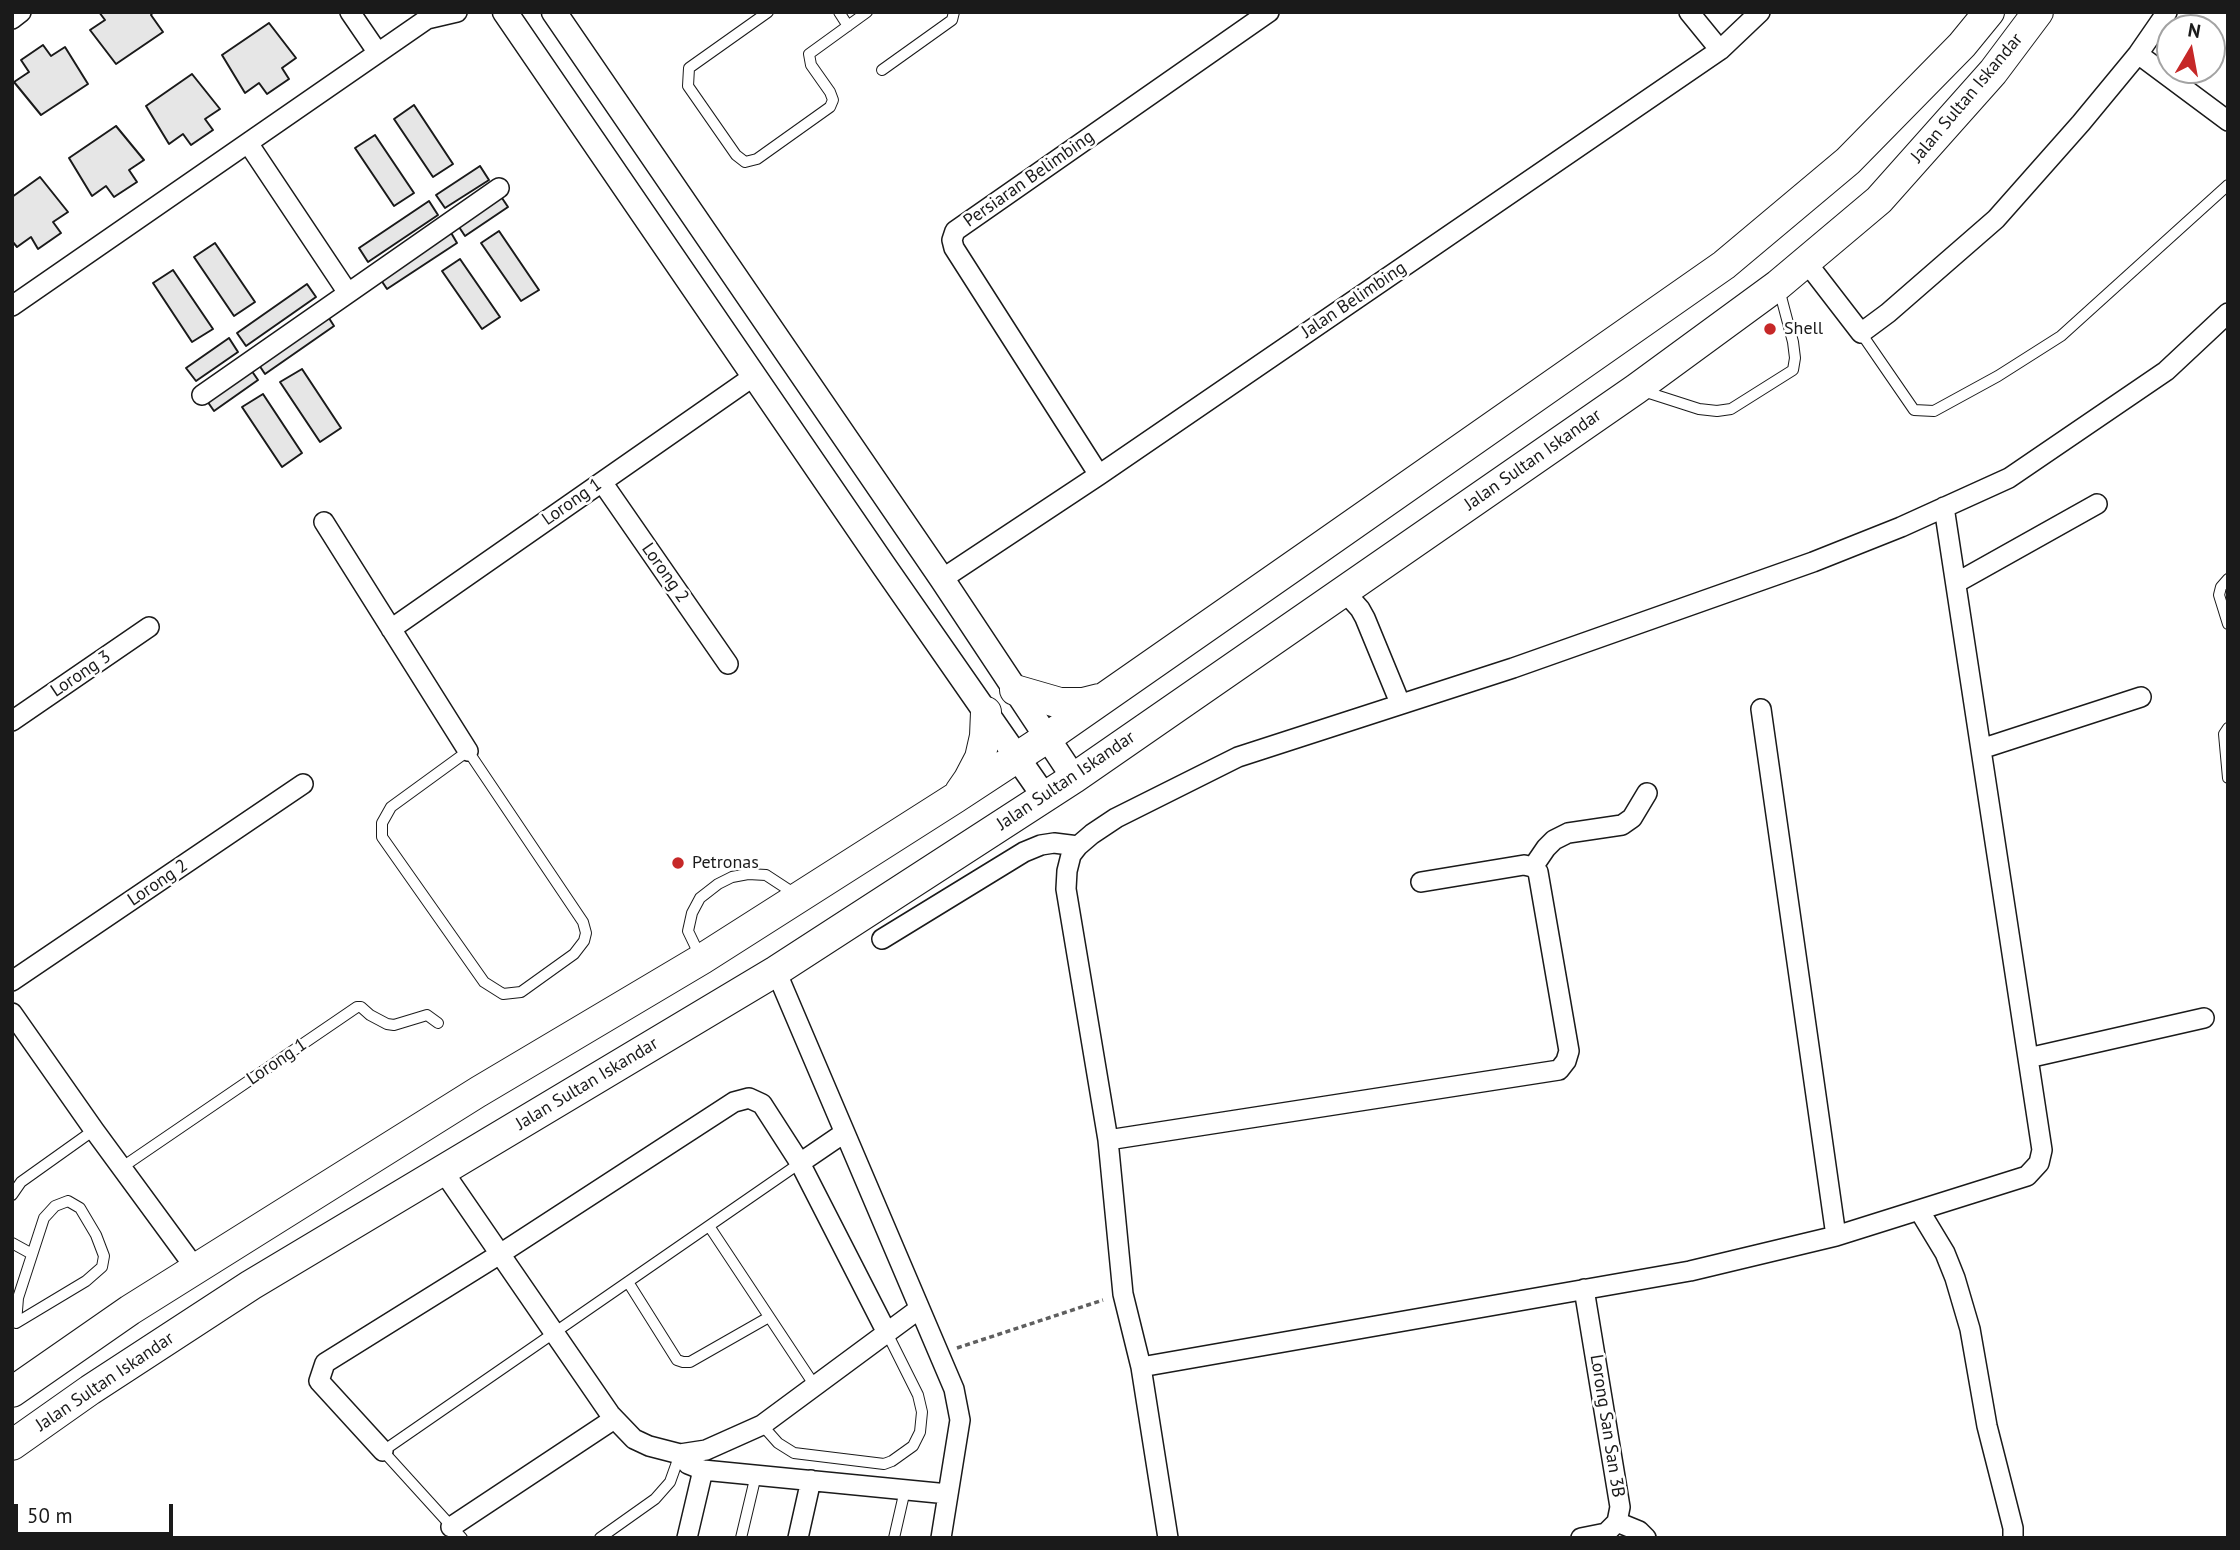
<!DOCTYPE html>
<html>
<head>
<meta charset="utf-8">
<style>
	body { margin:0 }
	#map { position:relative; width:2240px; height:1550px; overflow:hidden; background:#fff; font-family:"PT Sans",sans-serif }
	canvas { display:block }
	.frame { position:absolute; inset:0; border:14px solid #1a1a1a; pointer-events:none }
	.north { position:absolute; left:2156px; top:14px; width:70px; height:70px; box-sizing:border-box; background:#fff; border:2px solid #a3a3a3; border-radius:50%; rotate:10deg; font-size:19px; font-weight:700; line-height:28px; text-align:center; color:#1a1a1a }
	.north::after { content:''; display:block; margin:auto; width:24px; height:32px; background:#c62828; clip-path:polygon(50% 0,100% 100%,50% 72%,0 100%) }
	.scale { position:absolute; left:14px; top:1504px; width:159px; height:32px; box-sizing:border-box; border:4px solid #1a1a1a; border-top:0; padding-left:9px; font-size:21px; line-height:24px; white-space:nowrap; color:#1a1a1a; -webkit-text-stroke:5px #fff; paint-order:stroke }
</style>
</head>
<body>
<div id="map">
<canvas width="2240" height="1550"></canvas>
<div class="frame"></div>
<div class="north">N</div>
<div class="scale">50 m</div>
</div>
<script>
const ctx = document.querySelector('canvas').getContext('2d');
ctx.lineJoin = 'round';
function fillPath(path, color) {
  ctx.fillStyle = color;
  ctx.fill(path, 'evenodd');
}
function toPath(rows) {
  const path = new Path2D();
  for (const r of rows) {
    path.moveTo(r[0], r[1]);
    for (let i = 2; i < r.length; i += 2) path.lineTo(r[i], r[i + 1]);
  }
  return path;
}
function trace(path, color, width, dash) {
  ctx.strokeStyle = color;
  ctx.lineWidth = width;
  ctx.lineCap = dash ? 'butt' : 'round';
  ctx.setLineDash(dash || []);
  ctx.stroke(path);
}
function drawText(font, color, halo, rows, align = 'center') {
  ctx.font = font + ' "PT Sans",sans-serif';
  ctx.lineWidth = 5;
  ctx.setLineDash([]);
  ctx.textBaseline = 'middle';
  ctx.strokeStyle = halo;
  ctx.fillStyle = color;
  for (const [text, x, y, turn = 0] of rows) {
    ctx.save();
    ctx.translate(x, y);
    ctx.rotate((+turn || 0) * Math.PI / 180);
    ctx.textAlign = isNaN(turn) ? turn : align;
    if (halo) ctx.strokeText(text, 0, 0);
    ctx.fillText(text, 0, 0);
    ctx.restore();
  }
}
const building = toPath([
	[99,12,153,12,151,15,163,32,116,64,90,30,105,20,99,12],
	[269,23,296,58,282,68,289,79,267,94,259,83,245,93,222,55,269,23],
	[43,45,51,56,65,47,88,84,41,115,14,82,29,72,21,60,43,45],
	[192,74,220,109,205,119,213,130,191,145,183,134,169,144,146,106,192,74],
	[414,105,453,164,433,177,394,119,414,105],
	[116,126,144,160,129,170,137,182,114,197,106,186,92,196,69,158,116,126],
	[375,135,414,193,394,206,355,148,375,135],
	[480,166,489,180,445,208,436,195,480,166],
	[40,177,68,212,53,222,61,233,38,249,31,237,17,247,12,241,12,197,40,177],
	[500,195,508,207,465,236,457,224,500,195],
	[429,201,438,215,368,262,359,248,429,201],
	[450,231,457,243,387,289,379,277,450,231],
	[499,231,539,290,521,301,481,243,499,231],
	[215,243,255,302,234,316,194,257,215,243],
	[460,259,500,317,482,329,442,271,460,259],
	[173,270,213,329,192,342,153,283,173,270],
	[307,284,316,297,246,346,237,333,307,284],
	[327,315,334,326,265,374,257,362,327,315],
	[229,338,238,352,196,381,186,368,229,338],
	[249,367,258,380,214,411,205,398,249,367],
	[302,369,341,428,320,442,280,382,302,369],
	[263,394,302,453,282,467,242,407,263,394]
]);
fillPath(building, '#e6e6e6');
trace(building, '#1a1a1a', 2);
const service = toPath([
	[768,12,689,68,688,86,736,155,745,162,757,159,830,107,833,100,830,92,811,65,809,54,867,12],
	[839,12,848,26],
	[882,70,952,20,954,12],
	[1861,333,1914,410,1934,411,1998,376,2061,336,2228,185],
	[1643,391,1699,409,1717,411,1731,409,1793,370,1795,358,1793,342,1779,289],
	[2228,579,2221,587,2219,595,2228,624],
	[2228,728,2224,734,2228,778],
	[468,751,583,922,586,933,584,941,574,954,521,992,503,994,484,982,382,837,382,823,391,807,468,751],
	[700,956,688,931,692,913,700,898,718,884,732,877,748,874,766,875,795,894],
	[121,1168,357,1007,361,1007,370,1015,387,1024,394,1025,427,1015,438,1023],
	[12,1195,21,1182,94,1130],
	[68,1201,80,1208,96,1235,104,1256,102,1267,86,1281,16,1323,18,1298,44,1218,55,1206,68,1201],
	[709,1226,815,1386],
	[12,1243,32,1254],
	[628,1282,677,1360,683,1362,690,1362,769,1317],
	[762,1425,778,1443,794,1453,884,1464,892,1461,913,1446,920,1432,922,1412,918,1395,887,1333],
	[462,1538,383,1451,800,1163],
	[600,1538,655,1499,670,1482,680,1454],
	[741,1538,756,1475],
	[894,1538,905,1490]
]);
const minor = toPath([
	[350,12,378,53],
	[1689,12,1720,50],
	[12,19,21,12],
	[2138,54,2228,121],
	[248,143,348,293],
	[1807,263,1861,333,1888,313,1996,219,2081,123,2138,54,2167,12],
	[12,306,427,19,457,12],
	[202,395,499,188],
	[1099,475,954,248,952,240,955,231,1269,12],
	[602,482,728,664],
	[324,522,468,751],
	[942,579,1099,475,1720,50,1760,12],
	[1956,583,2097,504],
	[1344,591,1360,609,1365,618,1400,703],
	[391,629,754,376],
	[1761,709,1836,1236],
	[12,721,149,627],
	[1981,749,2141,697],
	[1533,867,1546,848,1554,840,1568,833,1622,825,1632,818,1647,793],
	[882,939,1024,852,1041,845,1054,843,1078,846],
	[776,971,954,1389,960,1420,941,1538],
	[12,981,303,784],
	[12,1013,94,1130,196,1269],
	[2028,1058,2204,1018],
	[1108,1140,1559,1070,1566,1061,1569,1051,1538,872,1533,867,1524,865,1421,882],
	[800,1163,844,1133],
	[443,1171,610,1414,634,1439,649,1446,680,1454,706,1450,762,1425,919,1309],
	[1919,1210,1945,1253,1955,1278,1970,1329,1987,1426,2013,1528,2013,1538],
	[1141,1367,1690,1271,1836,1236,2027,1176,2039,1163,2042,1150,1944,507],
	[383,1451,319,1381,325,1363,500,1254,734,1102,749,1098,762,1104,800,1163,887,1333],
	[680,1454,688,1464,703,1470,948,1494],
	[1617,1522,1639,1531,1646,1538],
	[451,1527,614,1419],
	[687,1538,703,1470],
	[798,1538,811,1480],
	[1168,1538,1141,1367,1123,1294,1108,1140,1066,889,1067,871,1071,855,1078,846,1092,834,1116,818,1238,757,1513,668,1813,562,1901,527,2009,478,2166,371,2228,313],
	[1581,1538,1606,1533,1617,1522,1620,1507,1584,1289]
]);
const tertiary = toPath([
	[505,12,884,566,1044,796],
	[554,12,942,579,1074,778]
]);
const primary = toPath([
	[1015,690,1060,703,1083,703,1099,699],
	[960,792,969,779,980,758,985,736,986,712],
	[12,1392,130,1310,478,1092,702,959,955,798,1048,737,1315,551,1724,265,1848,161,1962,45,1989,12],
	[12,1445,90,1390,251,1285,776,971,1074,778,1636,389,1778,285,1879,200,1993,72,2038,12]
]);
trace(service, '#1a1a1a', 12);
trace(minor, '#1a1a1a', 22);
trace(tertiary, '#1a1a1a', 27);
trace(primary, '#1a1a1a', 32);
trace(toPath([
	[957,1348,1103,1300]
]), '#5f5f5f', 3.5, [5, 3.5]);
trace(service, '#fff', 10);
trace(minor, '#fff', 19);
trace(tertiary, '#fff', 24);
trace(primary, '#fff', 30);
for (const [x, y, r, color] of [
	[1770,329,7,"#c62828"],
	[678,863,7,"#c62828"]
]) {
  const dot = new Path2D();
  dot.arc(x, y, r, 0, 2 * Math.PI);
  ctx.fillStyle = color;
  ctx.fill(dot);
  trace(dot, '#fff', 2.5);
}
drawText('18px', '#1a1a1a', '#fff', [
	["Jalan Sultan Iskandar",1967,98,-50],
	["Persiaran Belimbing",1029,179,-35],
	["Jalan Belimbing",1354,300,-34],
	["Jalan Sultan Iskandar",1533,460,-35],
	["Lorong 1",572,502,-35],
	["Lorong 2",665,573,55],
	["Lorong 3",81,674,-34],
	["Jalan Sultan Iskandar",1066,781,-34],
	["Lorong 2",158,883,-34],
	["Lorong 1",277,1062,-34],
	["Jalan Sultan Iskandar",587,1084,-31],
	["Jalan Sultan Iskandar",105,1382,-34],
	["Lorong San San 3B",1607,1426,81]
]);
drawText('18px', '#1a1a1a', '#fff', [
	["Shell",1784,329],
	["Petronas",692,863]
], 'left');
</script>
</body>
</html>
